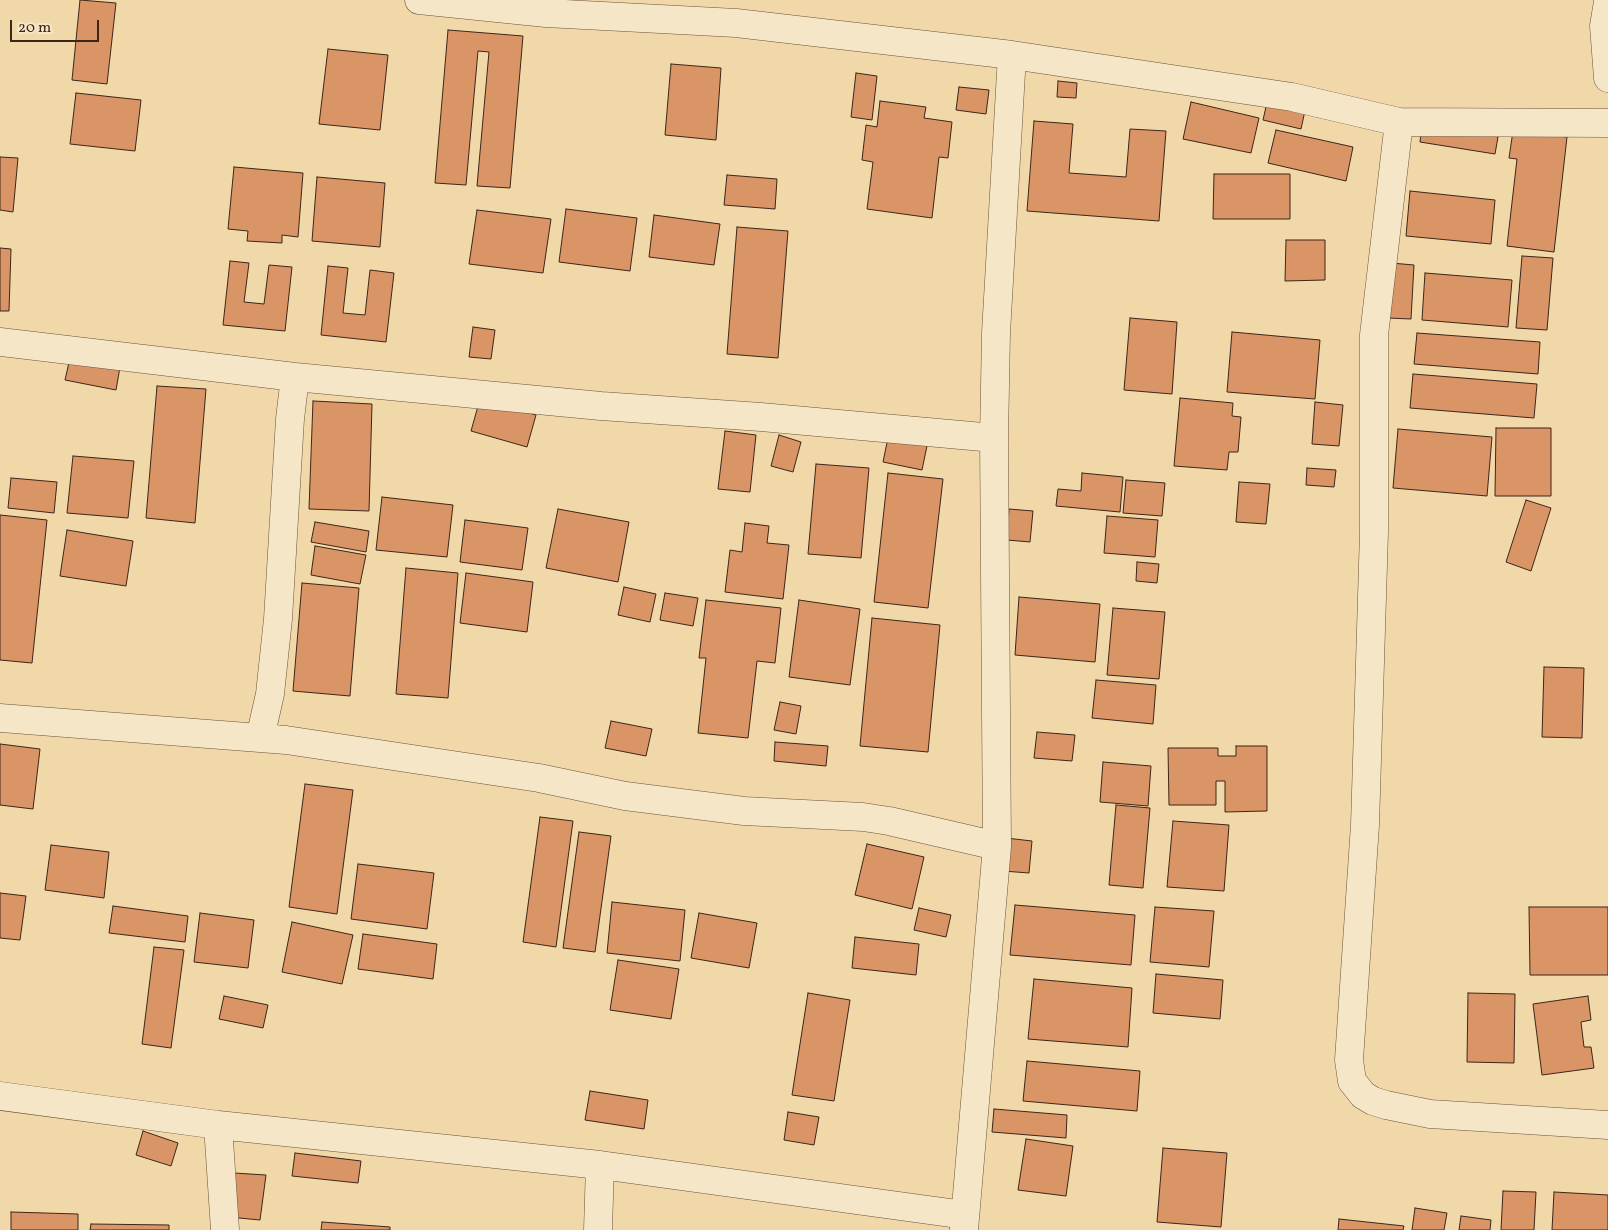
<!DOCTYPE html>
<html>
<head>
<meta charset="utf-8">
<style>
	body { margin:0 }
	#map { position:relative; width:1608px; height:1230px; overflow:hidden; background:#f0d8a9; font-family:Vollkorn,serif }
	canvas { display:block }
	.scale { position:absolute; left:10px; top:20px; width:89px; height:22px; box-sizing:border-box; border:2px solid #3e2519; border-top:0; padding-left:6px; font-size:15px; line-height:18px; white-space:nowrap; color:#3e2519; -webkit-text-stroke:4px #f5e6c7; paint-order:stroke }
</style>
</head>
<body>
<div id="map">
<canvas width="1608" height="1230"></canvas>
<div class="scale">20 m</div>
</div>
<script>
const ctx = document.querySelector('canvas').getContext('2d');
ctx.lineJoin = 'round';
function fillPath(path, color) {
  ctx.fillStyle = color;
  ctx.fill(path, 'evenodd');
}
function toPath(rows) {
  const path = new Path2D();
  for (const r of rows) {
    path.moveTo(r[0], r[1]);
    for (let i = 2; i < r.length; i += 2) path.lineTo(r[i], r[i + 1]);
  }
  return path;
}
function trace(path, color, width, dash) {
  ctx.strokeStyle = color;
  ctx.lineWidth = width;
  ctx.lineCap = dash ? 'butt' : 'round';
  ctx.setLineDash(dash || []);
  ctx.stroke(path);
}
const building = toPath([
	[80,0,116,3,107,84,72,80,80,0],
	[448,30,523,36,510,188,477,186,489,52,478,51,466,185,435,183,448,30],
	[328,49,388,55,380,130,319,124,328,49],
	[671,64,721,68,716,140,665,135,671,64],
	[856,73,877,76,872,120,851,117,856,73],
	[1058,81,1077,83,1076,98,1057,97,1058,81],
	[959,87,989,90,986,114,956,110,959,87],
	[76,93,141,100,135,151,70,144,76,93],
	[1268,98,1306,106,1301,129,1263,120,1268,98],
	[880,101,926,107,924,118,952,122,948,158,939,157,932,218,867,209,873,162,862,160,866,125,877,127,880,101],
	[1191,102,1259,118,1251,153,1183,139,1191,102],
	[1034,121,1073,124,1069,173,1126,177,1130,129,1166,131,1159,221,1027,211,1034,121],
	[1422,124,1498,137,1495,154,1420,142,1422,124],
	[1276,130,1353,147,1346,181,1268,163,1276,130],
	[1513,131,1567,137,1554,252,1507,246,1517,159,1509,158,1513,131],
	[0,157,18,158,13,212,0,210,0,157],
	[234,167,303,173,298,237,282,235,282,243,247,241,248,231,228,229,234,167],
	[1214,174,1290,174,1290,219,1213,219,1214,174],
	[727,175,777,179,775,209,724,205,727,175],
	[317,177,385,183,380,247,312,241,317,177],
	[1410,191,1495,200,1491,244,1406,236,1410,191],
	[566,209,637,218,630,271,559,262,566,209],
	[477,210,551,219,543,273,469,264,477,210],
	[654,215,720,224,714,265,649,257,654,215],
	[737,227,788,231,778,358,727,354,737,227],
	[1286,240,1325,240,1325,280,1285,281,1286,240],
	[0,248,11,249,9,311,0,311,0,248],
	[1522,256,1553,258,1547,330,1516,328,1522,256],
	[230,261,249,263,244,302,264,304,269,265,292,267,285,331,223,325,230,261],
	[1391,263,1414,265,1411,319,1388,318,1391,263],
	[328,266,348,268,343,313,365,315,370,270,394,273,386,342,321,335,328,266],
	[1425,273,1512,280,1508,327,1422,320,1425,273],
	[1130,318,1177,322,1172,394,1124,390,1130,318],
	[473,327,495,330,491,359,469,357,473,327],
	[1232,332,1320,340,1315,399,1227,392,1232,332],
	[1417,333,1540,342,1538,374,1414,364,1417,333],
	[70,358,120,367,116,390,65,380,70,358],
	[1413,374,1537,384,1534,418,1410,408,1413,374],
	[157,386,206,389,195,523,146,518,157,386],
	[1180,398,1233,403,1232,416,1241,417,1238,452,1229,452,1227,470,1174,466,1180,398],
	[480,399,536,415,527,447,471,431,480,399],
	[313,401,372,404,369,511,309,509,313,401],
	[1315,402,1343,405,1339,446,1312,444,1315,402],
	[1496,428,1551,428,1551,496,1495,496,1496,428],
	[1398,429,1492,437,1487,496,1393,488,1398,429],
	[725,431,756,435,750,492,718,489,725,431],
	[889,433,928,441,922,470,883,462,889,433],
	[779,435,801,442,793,472,771,466,779,435],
	[73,456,134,461,128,518,67,513,73,456],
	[816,464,869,468,861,558,808,554,816,464],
	[1307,468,1336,470,1334,487,1306,485,1307,468],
	[888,473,943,479,928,608,874,602,888,473],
	[1082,473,1123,477,1120,512,1056,506,1058,489,1081,491,1082,473],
	[11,478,57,482,54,513,8,508,11,478],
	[1126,480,1165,483,1162,516,1123,513,1126,480],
	[1239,482,1270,484,1266,524,1236,522,1239,482],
	[382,497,453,505,447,557,376,550,382,497],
	[1526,500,1551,508,1531,571,1506,562,1526,500],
	[558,509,629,522,618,582,546,568,558,509],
	[1009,509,1033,511,1030,542,1007,540,1009,509],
	[0,515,47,520,32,663,0,660,0,515],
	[1107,516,1158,520,1155,557,1104,553,1107,516],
	[465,520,528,528,522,570,460,562,465,520],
	[315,522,369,531,366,552,311,542,315,522],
	[745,523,769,526,767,543,789,545,783,599,725,592,730,550,742,552,745,523],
	[67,530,133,541,126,586,60,576,67,530],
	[315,546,366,555,360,584,311,575,315,546],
	[1137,562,1159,564,1157,583,1136,581,1137,562],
	[406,568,458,573,448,698,396,694,406,568],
	[466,573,533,582,527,632,460,623,466,573],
	[302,583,359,588,350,696,293,691,302,583],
	[624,587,656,594,650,622,618,615,624,587],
	[665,593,698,598,693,626,660,620,665,593],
	[1019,597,1100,604,1095,662,1015,655,1019,597],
	[706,600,781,608,775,663,757,661,748,738,698,733,706,658,699,658,706,600],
	[799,600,860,609,850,685,789,677,799,600],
	[1113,608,1165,612,1159,679,1107,675,1113,608],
	[872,618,940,625,928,752,860,746,872,618],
	[1544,667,1584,668,1582,738,1542,737,1544,667],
	[1096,680,1156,685,1153,724,1092,718,1096,680],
	[780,702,801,706,796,734,774,730,780,702],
	[611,721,652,729,646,756,605,748,611,721],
	[1037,732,1075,735,1072,761,1034,758,1037,732],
	[775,742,828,746,826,766,774,761,775,742],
	[0,744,40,749,33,809,0,805,0,744],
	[1236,746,1267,746,1267,811,1225,812,1225,781,1216,781,1216,805,1169,805,1168,748,1218,748,1218,756,1236,756,1236,746],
	[1103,762,1151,766,1148,806,1100,802,1103,762],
	[305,784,353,790,337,914,289,907,305,784],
	[1116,805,1150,808,1143,888,1109,885,1116,805],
	[540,817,573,821,556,947,523,942,540,817],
	[1173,821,1229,825,1224,891,1167,887,1173,821],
	[579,832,611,836,595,952,563,948,579,832],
	[1006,838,1032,841,1029,873,1003,871,1006,838],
	[867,844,924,857,912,909,855,895,867,844],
	[51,845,109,852,104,898,45,890,51,845],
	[358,864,434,873,427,929,351,919,358,864],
	[0,893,26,896,20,940,0,938,0,893],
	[612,902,685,910,680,961,607,953,612,902],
	[1015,905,1135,915,1131,965,1010,955,1015,905],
	[113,906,188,916,185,942,109,933,113,906],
	[1155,907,1214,911,1209,967,1150,962,1155,907],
	[1529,907,1608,907,1608,975,1530,975,1529,907],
	[919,908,951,915,946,937,914,930,919,908],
	[200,913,254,920,248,968,194,962,200,913],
	[699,913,757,923,749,968,691,958,699,913],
	[292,922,353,935,342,984,282,972,292,922],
	[363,934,437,944,433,979,358,969,363,934],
	[855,937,919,944,916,975,852,968,855,937],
	[154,947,184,950,171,1048,142,1044,154,947],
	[618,960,679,969,671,1019,610,1010,618,960],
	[1156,974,1223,980,1220,1019,1153,1013,1156,974],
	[1034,979,1132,988,1128,1047,1028,1039,1034,979],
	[808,993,850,1000,834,1101,792,1095,808,993],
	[1468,993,1515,994,1514,1063,1467,1062,1468,993],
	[224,996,268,1005,263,1028,219,1019,224,996],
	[1588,996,1591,1020,1581,1022,1584,1047,1591,1047,1594,1068,1542,1075,1533,1004,1588,996],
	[1027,1061,1140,1071,1137,1111,1023,1101,1027,1061],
	[590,1091,648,1100,644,1129,585,1120,590,1091],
	[994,1109,1067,1115,1066,1138,992,1132,994,1109],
	[788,1112,819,1117,814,1145,784,1140,788,1112],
	[143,1131,178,1143,171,1166,136,1155,143,1131],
	[1026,1139,1073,1146,1066,1196,1018,1190,1026,1139],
	[1163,1148,1227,1153,1221,1227,1157,1222,1163,1148],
	[295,1153,361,1161,358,1183,292,1176,295,1153],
	[234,1173,266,1175,260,1220,229,1217,234,1173],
	[1503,1191,1536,1192,1534,1230,1501,1230,1503,1191],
	[1554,1192,1608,1195,1608,1230,1552,1230,1554,1192],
	[1415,1208,1447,1213,1444,1230,1412,1230,1415,1208],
	[11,1212,78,1214,78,1230,11,1230,11,1212],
	[1461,1216,1491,1220,1490,1230,1459,1230,1461,1216],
	[1339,1219,1404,1226,1403,1230,1338,1230,1339,1219],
	[322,1222,390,1227,390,1230,321,1230,322,1222],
	[91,1224,169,1225,169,1230,90,1230,91,1224]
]);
fillPath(building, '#da9566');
trace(building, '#3e2519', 1);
const minor = toPath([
	[419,0,546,13,736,23,1012,55,1292,97,1399,122,1608,123],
	[1608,2,1604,26,1608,78],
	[1399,122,1374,335,1374,532,1365,825,1349,1060,1352,1081,1363,1095,1373,1101,1386,1105,1430,1114,1608,1125],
	[0,342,295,377,601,406,761,417,994,438],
	[0,718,286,740,539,778,625,796,744,811,863,817,889,821,997,846],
	[260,738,270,694,278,619,290,419,295,377],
	[0,1096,218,1125,600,1165,965,1215],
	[218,1125,225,1230],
	[598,1230,600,1165],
	[964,1230,997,846,994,438,996,333,1012,55]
]);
trace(minor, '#6a523d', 29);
trace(minor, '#f5e6c7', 28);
</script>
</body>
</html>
